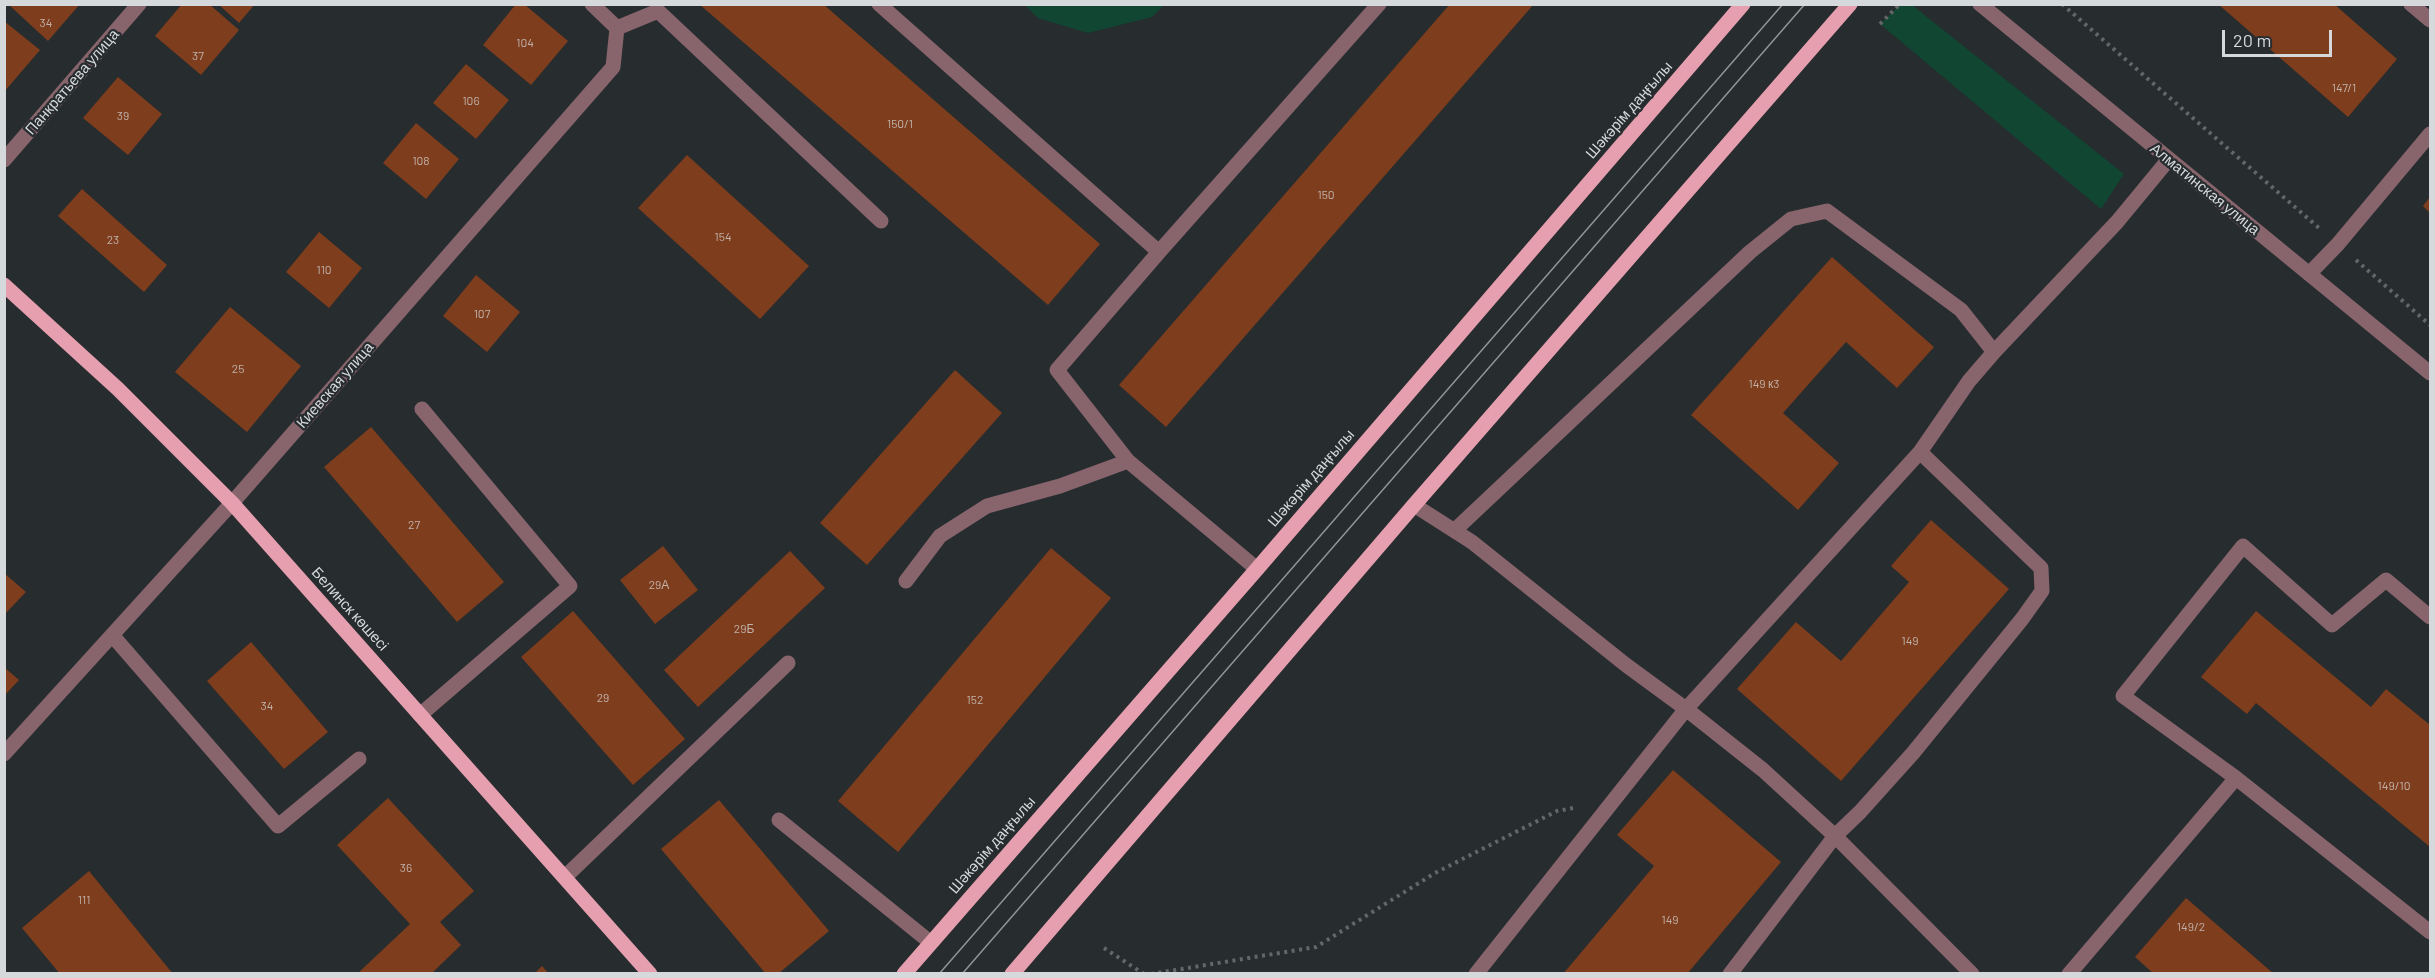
<!DOCTYPE html>
<html>
<head>
<meta charset="utf-8">
<style>
	body { margin:0 }
	#map { position:relative; width:2435px; height:978px; overflow:hidden; background:#272c2f; font-family:Barlow,sans-serif }
	canvas { display:block }
	.frame { position:absolute; inset:0; border:6px solid #d6d9db; pointer-events:none }
	.scale { position:absolute; left:2222px; top:30px; width:110px; height:27px; box-sizing:border-box; border:3px solid #d6d9db; border-top:0; padding-left:8px; font-size:18px; line-height:21px; white-space:nowrap; color:#d6d9db; -webkit-text-stroke:4px #272c2f; paint-order:stroke }
</style>
</head>
<body>
<div id="map">
<canvas width="2435" height="978"></canvas>
<div class="frame"></div>
<div class="scale">20 m</div>
</div>
<script>
const ctx = document.querySelector('canvas').getContext('2d');
ctx.lineJoin = 'round';
function fillPath(path, color) {
  ctx.fillStyle = color;
  ctx.fill(path, 'evenodd');
}
function toPath(rows) {
  const path = new Path2D();
  for (const r of rows) {
    path.moveTo(r[0], r[1]);
    for (let i = 2; i < r.length; i += 2) path.lineTo(r[i], r[i + 1]);
  }
  return path;
}
function trace(path, color, width, dash) {
  ctx.strokeStyle = color;
  ctx.lineWidth = width;
  ctx.lineCap = dash ? 'butt' : 'round';
  ctx.setLineDash(dash || []);
  ctx.stroke(path);
}
function drawText(font, color, halo, rows, align = 'center') {
  ctx.font = font + ' Barlow,sans-serif';
  ctx.lineWidth = 4.5;
  ctx.setLineDash([]);
  ctx.textBaseline = 'middle';
  ctx.strokeStyle = halo;
  ctx.fillStyle = color;
  for (const [text, x, y, turn = 0] of rows) {
    ctx.save();
    ctx.translate(x, y);
    ctx.rotate((+turn || 0) * Math.PI / 180);
    ctx.textAlign = isNaN(turn) ? turn : align;
    if (halo) ctx.strokeText(text, 0, 0);
    ctx.fillText(text, 0, 0);
    ctx.restore();
  }
}
fillPath(toPath([
	[1025,5,1164,5,1152,17,1088,33,1038,18],
	[1900,5,1912,5,2124,174,2101,209,1880,24]
]), '#104632');
fillPath(toPath([
	[8,4,80,4,48,41],
	[182,4,209,4,239,30,201,75,155,36],
	[218,4,255,4,239,23],
	[516,4,524,4,568,41,531,85,483,45],
	[699,4,823,4,1100,244,1048,305],
	[1450,4,1534,4,1166,427,1119,385],
	[2218,4,2334,4,2397,59,2348,117],
	[4,21,40,50,4,92],
	[466,64,509,100,476,139,433,103],
	[118,77,162,114,128,155,83,118],
	[416,123,459,159,426,199,383,163],
	[687,155,809,266,760,319,638,208],
	[82,189,167,265,144,292,58,216],
	[2430,197,2430,213,2423,206],
	[319,232,362,268,329,308,286,272],
	[1832,257,1934,347,1897,388,1846,342,1783,413,1839,463,1798,510,1691,415],
	[476,275,520,312,487,352,443,316],
	[230,307,301,366,247,432,175,372],
	[955,370,1002,413,867,565,820,523],
	[371,427,504,582,457,622,324,467],
	[1931,520,2009,589,1841,781,1737,689,1796,622,1841,661,1909,582,1891,566],
	[663,546,698,590,655,624,620,580],
	[1051,548,1111,598,898,852,838,801],
	[790,551,825,588,698,707,664,670],
	[4,573,26,592,4,615],
	[573,611,685,739,633,785,521,657],
	[2256,611,2371,707,2386,689,2430,725,2430,847,2256,703,2247,714,2201,677],
	[251,642,328,732,284,769,207,681],
	[4,667,19,680,4,696],
	[1673,770,1781,862,1687,974,1563,974,1654,866,1617,835],
	[388,798,474,891,440,922,461,945,431,974,357,974,410,924,337,845],
	[719,800,829,931,778,974,766,974,661,849],
	[89,871,173,974,60,974,22,928],
	[2186,898,2274,974,2154,974,2135,957],
	[542,966,549,974,534,974]
]), '#7e3d1c');
trace(toPath([
	[2062,4,2319,228],
	[1880,24,1900,4],
	[2356,260,2430,325],
	[1104,948,1144,974],
	[1151,974,1316,947,1435,873,1557,811,1573,808]
]), '#63676a', 4, [3, 4.5]);
trace(toPath([
	[879,4,1159,252,1057,370,1128,461,1257,569],
	[1980,4,2430,373],
	[2411,4,2430,20],
	[617,28,658,11,881,221],
	[4,160,139,4],
	[1159,252,1379,4],
	[2309,274,2338,244,2430,134],
	[1994,352,2117,222,2169,159],
	[1414,505,1472,542,1626,665,1686,709,1763,770,1835,836,1860,812,1913,753,2022,619,2042,591,2041,568,1920,452],
	[1455,530,1750,252,1791,219,1827,211,1961,310,1994,352,1969,381,1920,452,1686,709,1476,974],
	[906,581,940,536,987,506,1060,486,1128,461],
	[2430,617,2386,580,2332,625,2243,546,2123,696,2236,778,2430,932],
	[112,635,278,826,359,759],
	[420,715,570,586,422,409],
	[4,754,232,503,613,67,617,28,592,4],
	[779,820,930,942],
	[565,877,788,663],
	[1730,974,1835,836,1972,974],
	[2069,974,2236,778]
]), '#88656d', 15);
trace(toPath([
	[4,285,118,389,232,503,650,974],
	[904,974,1257,569,1743,4],
	[1012,974,1414,505,1850,4]
]), '#e59faf', 15);
trace(toPath([
	[939,974,1783,4],
	[962,974,1805,4]
]), '#919598', 1.5);
drawText('12px', '#c0b2ab', null, [
	["34",46,23],
	["104",525,43],
	["37",198,56],
	["147/1",2344,88],
	["106",471,101],
	["39",123,116],
	["150/1",900,124],
	["108",421,161],
	["150",1326,195],
	["154",723,237],
	["23",113,240],
	["110",324,270],
	["107",482,314],
	["25",238,369],
	["149 к3",1764,384],
	["27",414,525],
	["29А",659,585],
	["29Б",744,629],
	["149",1910,641],
	["29",603,698],
	["152",975,700],
	["34",267,706],
	["149/10",2394,786],
	["36",406,868],
	["111",84,900],
	["149",1670,920],
	["149/2",2191,927]
]);
drawText('15px', '#d6d9db', '#272c2f', [
	["Панкратьева улица",72,82,-49],
	["Шәкәрім даңғылы",1629,110,-49],
	["Алматинская улица",2205,189,39],
	["Киевская улица",335,385,-49],
	["Шәкәрім даңғылы",1311,478,-49],
	["Белинск көшесі",350,609,48],
	["Шәкәрім даңғылы",992,845,-49]
]);
</script>
</body>
</html>
